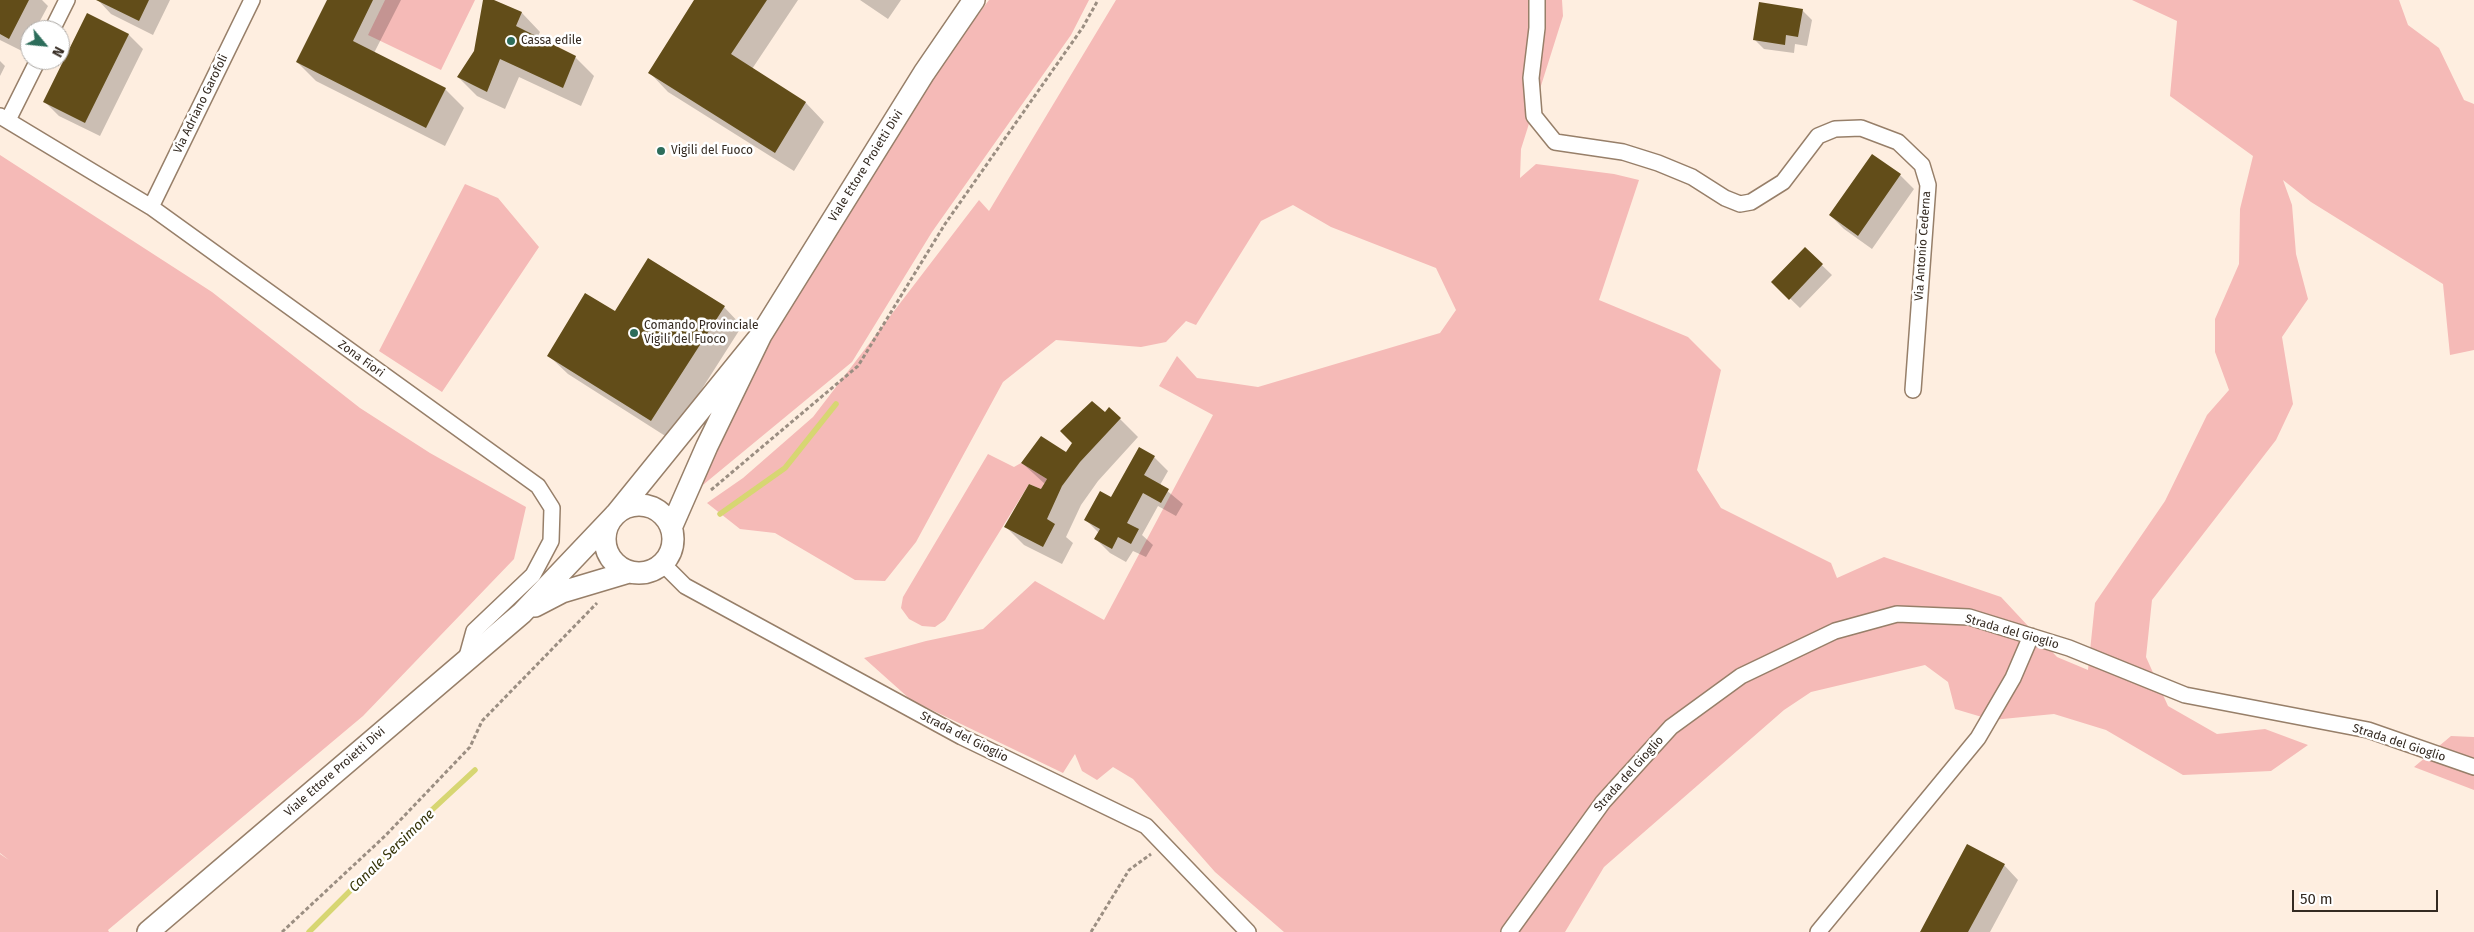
<!DOCTYPE html>
<html>
<head>
<meta charset="utf-8">
<style>
	body { margin:0 }
	#map { position:relative; width:2474px; height:932px; overflow:hidden; background:#feeee0; font-family:"Fira Sans",sans-serif }
	canvas { display:block }
	.north { position:absolute; left:20px; top:20px; width:50px; height:50px; box-sizing:border-box; background:#fff; border:1px solid #aeaaa6; border-radius:50%; rotate:118deg; font-size:14px; font-weight:700; line-height:20px; text-align:center; color:#342a21 }
	.north::after { content:''; display:block; margin:auto; width:18px; height:22px; background:#2d6d5b; clip-path:polygon(50% 0,100% 100%,50% 72%,0 100%) }
	.scale { position:absolute; left:2292px; top:890px; width:146px; height:22px; box-sizing:border-box; border:2px solid #342a21; border-top:0; padding-left:6px; font-size:15px; line-height:18px; white-space:nowrap; color:#342a21; -webkit-text-stroke:4px #fff; paint-order:stroke }
</style>
</head>
<body>
<div id="map">
<canvas width="2474" height="932"></canvas>
<div class="north">N</div>
<div class="scale">50 m</div>
</div>
<script>
const ctx = document.querySelector('canvas').getContext('2d');
ctx.lineJoin = 'round';
function fillPath(path, color) {
  ctx.fillStyle = color;
  ctx.fill(path, 'evenodd');
}
function toPath(rows) {
  const path = new Path2D();
  for (const r of rows) {
    if (r.length === 3) {
      path.moveTo(r[0] + r[2], r[1]);
      path.arc(r[0], r[1], r[2], 0, 2 * Math.PI);
      continue;
    }
    path.moveTo(r[0], r[1]);
    for (let i = 2; i < r.length; i += 2) path.lineTo(r[i], r[i + 1]);
  }
  return path;
}
function trace(path, color, width, dash) {
  ctx.strokeStyle = color;
  ctx.lineWidth = width;
  ctx.lineCap = dash ? 'butt' : 'round';
  ctx.setLineDash(dash || []);
  ctx.stroke(path);
}
function drawText(font, color, halo, rows, align = 'center') {
  ctx.font = font + ' "Fira Sans",sans-serif';
  ctx.lineWidth = 5;
  ctx.setLineDash([]);
  ctx.textBaseline = 'middle';
  ctx.strokeStyle = halo;
  ctx.fillStyle = color;
  for (const [text, x, y, turn = 0] of rows) {
    ctx.save();
    ctx.translate(x, y);
    ctx.rotate((+turn || 0) * Math.PI / 180);
    ctx.textAlign = isNaN(turn) ? turn : align;
    if (halo) ctx.strokeText(text, 0, 0);
    ctx.fillText(text, 0, 0);
    ctx.restore();
  }
}
fillPath(toPath([
	[385,0,475,0,441,70,368,35],
	[989,0,1089,0,1071,35,932,232,852,362,698,489,737,394,932,77],
	[1116,0,1562,0,1563,16,1521,149,1520,178,1536,164,1614,174,1639,180,1599,300,1688,337,1721,370,1697,470,1721,508,1831,563,1837,578,1884,557,2001,597,2057,657,2088,670,2095,603,2165,501,2207,415,2229,390,2215,352,2215,319,2239,264,2240,209,2253,156,2170,96,2177,21,2132,0,2399,0,2408,25,2439,48,2464,100,2474,104,2474,350,2450,355,2443,284,2311,202,2283,180,2292,205,2296,254,2308,299,2282,337,2293,404,2276,440,2152,600,2146,657,2168,706,2217,734,2265,729,2308,745,2271,771,2183,775,2106,730,2054,714,1992,720,1955,709,1948,682,1925,665,1811,692,1784,710,1604,867,1565,932,1284,932,1215,872,1133,779,1113,767,1097,780,1082,771,1075,754,1063,773,911,700,864,658,926,641,983,629,1035,581,1104,620,1213,415,1159,386,1177,356,1197,378,1258,387,1440,333,1456,310,1436,268,1331,227,1293,205,1261,221,1196,325,1186,321,1166,342,1141,347,1056,340,1003,382,916,542,885,581,855,580,775,533,740,529,707,503,743,478,813,417,979,200,989,211],
	[0,155,212,292,360,408,430,453,526,507,514,559,363,716,108,930,109,932,0,932,0,854,9,860,0,853],
	[465,184,498,198,539,247,442,392,379,351],
	[988,454,1014,467,1021,463,1047,479,1041,489,1029,484,945,620,935,627,922,626,909,619,901,608,903,597],
	[2451,736,2474,737,2474,790,2414,767]
]), '#f5bab7');
fillPath(toPath([
	[0,0,42,0,48,6,35,30,30,30,30,40,24,52,0,40],
	[98,0,170,0,153,35,111,14],
	[329,0,401,0,374,53,445,89,464,108,445,146,316,81,297,62],
	[484,0,491,0,522,13,540,32,537,38,575,57,594,76,581,106,519,77,505,109,477,96,458,77,475,52],
	[695,0,798,0,752,69,806,103,824,122,794,171,668,92,650,73],
	[860,0,901,0,888,19],
	[1802,10,1812,20,1807,46,1795,44,1794,53,1764,49,1754,39],
	[88,15,129,35,143,49,100,136,59,116,45,102],
	[0,61,5,66,0,76],
	[1872,156,1900,175,1914,189,1872,249,1844,229,1830,215],
	[1805,249,1832,275,1800,308,1773,282],
	[724,307,742,326,670,439,568,374,549,356,615,312],
	[1105,414,1120,419,1138,437,1098,481,1081,505,1066,537,1073,543,1062,564,1024,545,1006,527,1045,484,1022,463,1066,454],
	[1154,457,1168,471,1160,485,1183,504,1176,516,1158,506,1142,535,1153,545,1146,557,1133,551,1126,562,1110,553,1096,539,1099,533,1086,520,1112,498],
	[2004,865,2018,880,1990,932,1921,932]
]), '#0003');
trace(toPath([
	[720,514,785,468,836,404],
	[309,932,420,821,475,770]
]), '#d7d672', 5.5);
fillPath(toPath([
	[0,0,29,0,9,39,0,34],
	[96,0,149,0,139,21],
	[327,0,373,0,353,41,446,88,426,128,296,62],
	[483,0,494,0,522,12,516,26,576,56,563,88,500,59,487,92,457,77,474,51],
	[694,0,767,0,731,54,806,102,775,153,648,73],
	[1759,2,1803,9,1798,37,1786,35,1785,45,1753,40],
	[87,13,129,34,85,123,43,102],
	[1872,154,1901,174,1858,236,1829,215],
	[1805,247,1823,264,1789,300,1771,282],
	[648,258,725,306,651,421,547,356,585,293,615,311],
	[1092,401,1105,412,1109,407,1121,418,1080,462,1062,486,1047,519,1055,524,1043,547,1004,527,1029,484,1041,489,1047,479,1021,463,1041,436,1066,452,1072,443,1060,431],
	[1139,447,1155,456,1144,475,1169,489,1161,503,1143,493,1127,523,1139,529,1131,544,1118,537,1112,549,1094,539,1100,529,1084,520,1100,491,1111,497],
	[1967,844,2005,864,1968,932,1920,932]
]), '#624d19');
const street = toPath([
	[1537,0,1537,28,1531,78,1534,116,1555,142,1623,152,1658,163,1692,177,1725,198,1740,204,1751,202,1783,182,1818,136,1835,129,1861,128,1898,142,1922,165,1928,185,1913,390],
	[52,30,67,0],
	[0,116,151,207,538,486,552,508,551,541,533,575,474,631,466,660],
	[8,120,38,60],
	[151,207,252,0],
	[662,563,685,586,962,737,1146,826,1248,932],
	[1509,932,1603,802,1671,727,1741,676,1835,631,1897,614,1969,617,2069,648,2185,695,2368,730,2474,767],
	[1818,932,1978,738,2013,678,2031,636]
]);
const secondary = toPath([
	[639,539,34],
	[671,528,707,446,761,335,924,73,974,0],
	[535,606,562,592,629,572],
	[148,932,522,613,616,514,761,335]
]);
trace(street, '#977f69', 18);
trace(secondary, '#977f69', 24);
trace(toPath([
	[711,490,858,366,945,224,1083,27,1098,0],
	[282,932,385,836,470,747,482,721,597,603],
	[1091,932,1129,870,1151,854]
]), '#9b8e82', 3, [4, 2.5]);
trace(street, '#fff', 15);
trace(secondary, '#fff', 21);
for (const [x, y, r, color] of [
	[511,41,5,"#2d6d5b"],
	[661,151,5,"#2d6d5b"],
	[634,333,5,"#2d6d5b"]
]) {
  const dot = new Path2D();
  dot.arc(x, y, r, 0, 2 * Math.PI);
  ctx.fillStyle = color;
  ctx.fill(dot);
  trace(dot, '#fff', 2);
}
drawText('12px', '#342a21', '#fff', [
	["Cassa edile",521,41],
	["Vigili del Fuoco",671,151],
	["Comando Provinciale",644,326],
	["Vigili del Fuoco",644,340]
], 'left');
drawText('12px', '#342a21', '#fff', [
	["Via Adriano Garofoli",201,104,-64],
	["Viale Ettore Proietti Divi",866,166,-58],
	["Via Antonio Cederna",1923,246,-86],
	["Zona Fiori",361,359,36],
	["Strada del Gioglio",2012,632,16],
	["Strada del Gioglio",964,737,27],
	["Strada del Gioglio",2399,743,18],
	["Viale Ettore Proietti Divi",335,772,-41],
	["Strada del Gioglio",1629,774,-48]
]);
drawText('italic 14px', '#353408', '#fff', [
	["Canale Sersimone",392,851,-44]
]);
</script>
</body>
</html>
